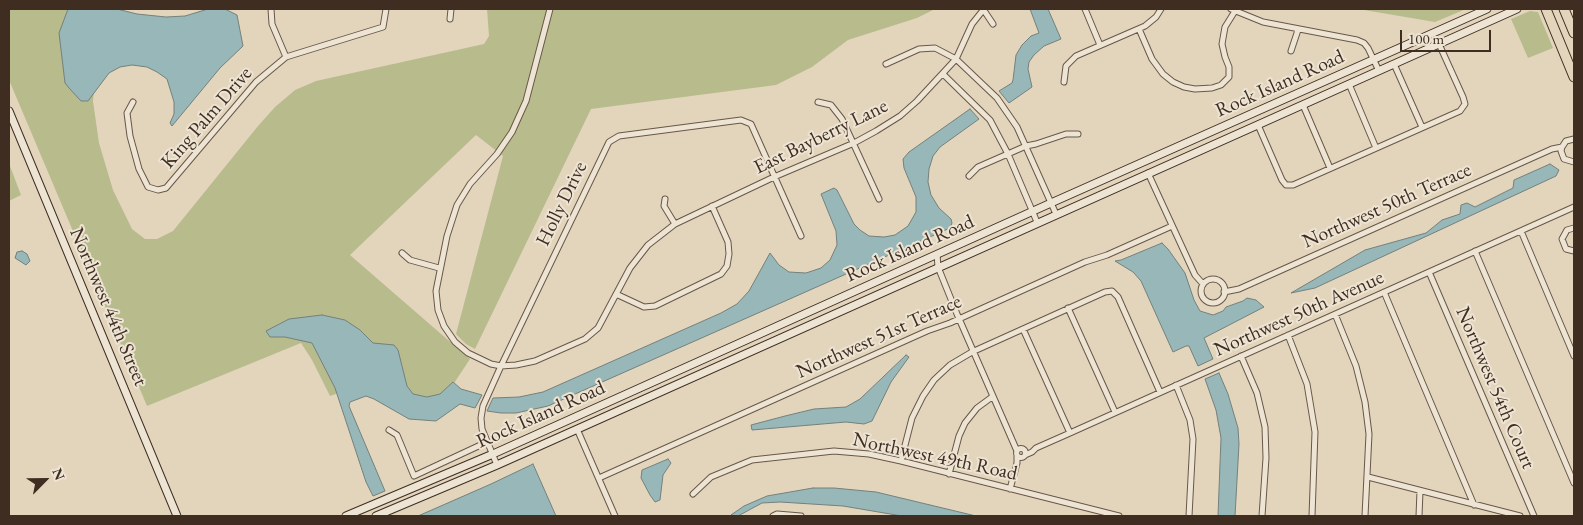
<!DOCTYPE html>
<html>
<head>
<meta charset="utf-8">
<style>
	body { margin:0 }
	#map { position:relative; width:1583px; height:525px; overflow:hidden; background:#e3d5bc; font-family:"EB Garamond",serif }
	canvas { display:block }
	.frame { position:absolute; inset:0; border:10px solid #3f2d22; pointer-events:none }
	.north { position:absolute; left:20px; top:455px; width:50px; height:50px; -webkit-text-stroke:4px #ede4d3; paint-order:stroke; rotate:67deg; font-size:14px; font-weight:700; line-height:20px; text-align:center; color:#3f2d22 }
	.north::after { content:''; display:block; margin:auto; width:18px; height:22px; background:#3f2d22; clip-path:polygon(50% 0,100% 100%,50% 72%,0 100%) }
	.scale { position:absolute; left:1400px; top:30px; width:91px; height:22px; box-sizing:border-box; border:2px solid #3f2d22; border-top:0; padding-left:6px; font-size:15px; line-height:18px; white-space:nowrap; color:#3f2d22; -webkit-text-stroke:4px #ede4d3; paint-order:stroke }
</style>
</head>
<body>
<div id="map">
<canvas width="1583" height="525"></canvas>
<div class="frame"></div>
<div class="north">N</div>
<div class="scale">100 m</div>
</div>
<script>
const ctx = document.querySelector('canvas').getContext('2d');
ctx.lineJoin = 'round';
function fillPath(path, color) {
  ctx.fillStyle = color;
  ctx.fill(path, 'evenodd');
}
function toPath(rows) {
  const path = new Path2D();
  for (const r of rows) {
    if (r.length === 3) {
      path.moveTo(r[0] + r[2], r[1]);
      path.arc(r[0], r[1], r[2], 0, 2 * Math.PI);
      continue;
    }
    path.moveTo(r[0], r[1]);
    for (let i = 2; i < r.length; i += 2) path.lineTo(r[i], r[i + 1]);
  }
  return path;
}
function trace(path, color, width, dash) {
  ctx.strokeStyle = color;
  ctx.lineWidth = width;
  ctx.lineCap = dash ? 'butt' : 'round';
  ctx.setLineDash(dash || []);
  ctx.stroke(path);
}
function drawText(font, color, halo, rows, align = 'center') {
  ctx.font = font + ' "EB Garamond",serif';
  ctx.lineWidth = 4;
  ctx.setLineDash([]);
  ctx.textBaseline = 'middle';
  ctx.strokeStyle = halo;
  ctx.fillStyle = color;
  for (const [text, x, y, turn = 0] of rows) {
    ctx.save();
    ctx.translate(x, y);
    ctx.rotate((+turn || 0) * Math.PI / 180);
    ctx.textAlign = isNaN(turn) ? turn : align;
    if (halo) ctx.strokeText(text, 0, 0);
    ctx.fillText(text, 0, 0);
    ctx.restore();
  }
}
fillPath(toPath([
	[9,9,102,9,93,101,99,143,113,190,132,229,145,239,157,239,173,231,258,126,275,107,295,90,316,81,484,44,489,36,487,9,935,9,917,18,848,40,812,67,776,85,591,109,475,349,466,344,456,334,503,156,476,135,350,255,470,359,439,406,353,388,330,396,312,360,301,343,147,406,9,80],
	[1358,9,1466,9,1435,22],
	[1530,11,1538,12,1553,48,1528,58,1511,19],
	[9,166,10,166,21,195,9,201]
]), '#b8bc8d');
const water = toPath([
	[68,9,117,9,137,14,166,17,185,16,208,9,225,9,237,15,243,46,220,68,172,126,170,123,174,114,174,102,167,79,157,72,147,67,132,65,120,67,109,73,88,101,81,101,69,88,65,83,59,33,68,9],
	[1030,9,1048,9,1061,39,1044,46,1034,55,1029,62,1028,69,1032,87,1009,103,999,91,1012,83,1013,80,1016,55,1022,45,1031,36,1039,33,1030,9],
	[970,109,979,119,940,147,933,156,929,169,928,182,931,195,939,208,951,219,952,223,950,228,548,406,516,413,501,413,487,411,493,398,519,397,543,392,721,313,737,304,749,291,770,253,779,265,789,272,806,273,821,268,830,260,837,245,836,231,821,194,834,188,837,190,854,224,860,230,869,236,884,237,895,235,908,226,916,212,916,197,904,168,903,159,909,152,970,109],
	[1550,164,1559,170,1556,176,1315,288,1291,293,1365,250,1426,233,1442,220,1460,214,1461,205,1467,203,1475,207,1513,188,1514,180,1550,164],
	[1162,243,1168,249,1185,273,1194,300,1200,311,1213,315,1223,311,1226,307,1243,301,1247,298,1256,300,1264,307,1204,338,1213,359,1198,366,1189,346,1186,346,1173,352,1141,281,1133,272,1115,261,1121,260,1162,243],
	[22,251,27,254,30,261,26,265,15,258,17,252,22,251],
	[322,315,345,320,360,330,373,343,394,345,398,350,407,386,413,394,427,397,440,394,453,382,461,389,482,395,475,408,460,404,436,421,409,419,374,399,366,396,350,402,349,406,385,491,373,496,366,482,335,388,312,343,285,337,270,337,266,331,289,319,322,315],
	[906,355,909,357,891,382,872,421,864,424,846,422,752,430,751,425,785,416,814,409,846,407,860,399,906,355],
	[1219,373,1228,394,1238,428,1239,444,1235,516,1218,516,1221,438,1216,410,1205,379,1219,373],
	[668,459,671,463,663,475,660,500,655,502,650,495,641,478,642,470,668,459],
	[533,464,556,516,418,516,491,484,533,464],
	[813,488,834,488,876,492,976,516,902,516,843,506,780,502,762,503,738,516,731,515,744,506,767,496,813,488]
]);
fillPath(water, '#97b7b8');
trace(water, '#74807c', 1);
const street = toPath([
	[271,9,272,24,286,57],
	[550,9,526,101,512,132,497,154,470,184,457,205,447,236,436,291,438,310,444,326,455,342,468,353,491,364,501,366,516,365,535,361,585,339,598,328,630,268,648,245,675,224,774,177,854,143,876,131,900,116,917,101,956,59,972,24,984,9],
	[983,9,993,24],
	[1085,9,1100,45],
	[1231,9,1263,22,1357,40,1364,43,1368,48,1379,71],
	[450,19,451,9],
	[1139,29,1152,59,1163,74,1173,82,1184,87,1195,89,1212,88,1221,85,1229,77,1229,67,1225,57,1222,44,1225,27,1235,11],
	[1291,51,1298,30],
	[886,64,919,49,935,48,956,59,997,98,1017,127,1056,214],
	[1394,64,1422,127],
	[943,74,990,120,1008,154,1037,222],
	[1064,82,1066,66,1076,56,1145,26,1156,17,1161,9],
	[1349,84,1376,148],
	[133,102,127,113,130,136,139,169,148,187,158,190,166,188,256,82,286,57,383,27,386,9],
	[818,102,831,105,842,119,879,199],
	[1303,105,1330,168],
	[1258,125,1282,180,1286,185,1293,185,1460,111,1465,104,1463,97,1439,44],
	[1574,139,1566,141,1562,147,1561,151,1564,159,1574,162],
	[1148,173,1195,275,1203,284],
	[969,176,978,167,1026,146,1036,144,1066,134,1078,134],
	[665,199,664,206,675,224],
	[1574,228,1567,230,1562,239,1566,249,1574,251],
	[1521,231,1574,356],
	[1475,251,1574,483],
	[402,253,410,260,439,268],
	[937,254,938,267,957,314,1017,451],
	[1429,272,1534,516],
	[1213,291,12],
	[1224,292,1239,289,1552,149,1562,147],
	[1384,292,1474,505],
	[616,294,644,307,655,306,721,274,727,266,729,254,728,242,712,206],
	[1068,308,1115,412],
	[1335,314,1356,366,1365,402,1369,434,1365,516],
	[1023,329,1070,433],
	[1288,335,1307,384,1315,432,1312,516],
	[1241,356,1257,393,1265,427,1266,458,1262,516],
	[1176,385,1190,420,1193,439,1189,516],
	[577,429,615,516],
	[389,430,397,435,414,476,487,442],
	[1021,453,4.5],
	[1025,455,1032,452,1036,448,1070,433,1574,207],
	[901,461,912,418,923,396,934,380,950,365,972,352,1105,292,1112,291,1118,297,1160,392],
	[497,465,482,429,481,418,483,406,501,366,609,142,619,136,741,120,751,124,801,236],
	[949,474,959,436,965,423,977,408,992,397],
	[1368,477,1520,516],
	[599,478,927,331,950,323,1085,262,1107,255,1172,226],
	[1010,489,1017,463,1017,455],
	[693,494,711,477,752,460,834,451,869,454,901,461,1119,516],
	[773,516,777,514,801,516],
	[1419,516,1420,491]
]);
const secondary = toPath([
	[9,111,177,516],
	[346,516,493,454,1051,203,1487,9],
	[376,516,497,465,1517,9]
]);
const highway = toPath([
	[1546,9,1574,77],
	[1564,9,1574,33]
]);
trace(street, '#685748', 7);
trace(secondary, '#3f2d22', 9);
trace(highway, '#3f2d22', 11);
trace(street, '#ede4d3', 5);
trace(secondary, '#ede4d3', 7);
trace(highway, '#e3d5bc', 9);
drawText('20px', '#3f2d22', '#ede4d3', [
	["Rock Island Road",1280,84,-24],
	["King Palm Drive",207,118,-49],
	["East Bayberry Lane",821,137,-26],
	["Holly Drive",562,204,-64],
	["Northwest 50th Terrace",1387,206,-24],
	["Rock Island Road",910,249,-24],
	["Northwest 44th Street",108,307,67],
	["Northwest 50th Avenue",1299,314,-24],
	["Northwest 51st Terrace",879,337,-24],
	["Northwest 54th Court",1495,388,67],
	["Rock Island Road",541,415,-24],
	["Northwest 49th Road",935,457,12]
]);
</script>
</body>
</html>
